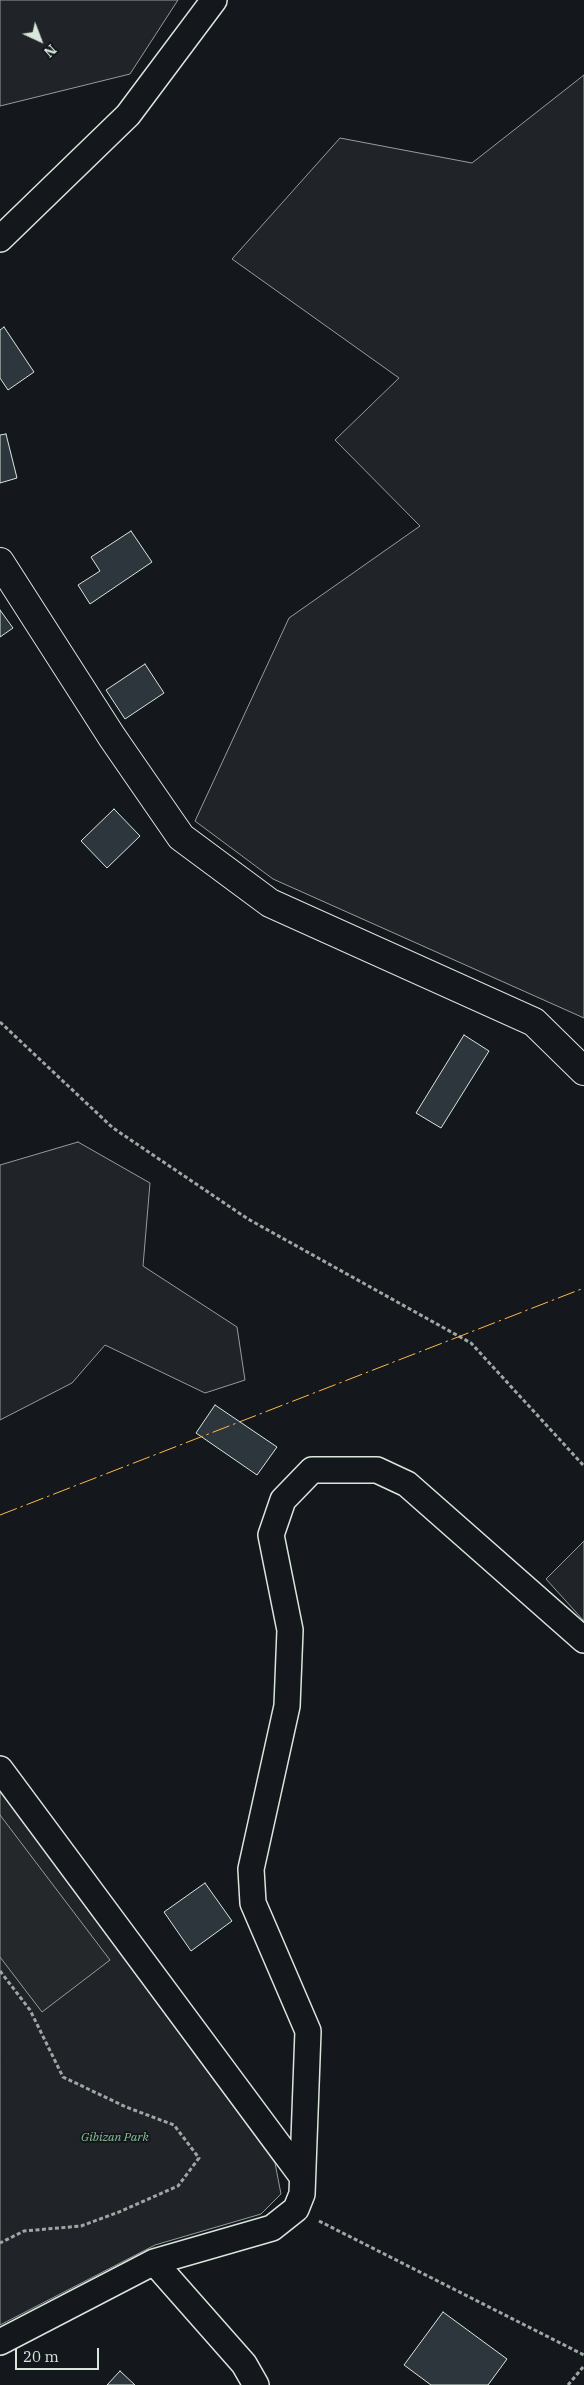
<!DOCTYPE html>
<html>
<head>
<meta charset="utf-8">
<style>
	body { margin:0 }
	#map { position:relative; width:584px; height:2385px; overflow:hidden; background:#14181c; font-family:"IBM Plex Serif",serif }
	canvas { display:block }
	.north { position:absolute; left:15px; top:15px; width:50px; height:50px; -webkit-text-stroke:4px #14181c; paint-order:stroke; rotate:137deg; font-size:14px; font-weight:700; line-height:20px; text-align:center; color:#d8e6dc }
	.north::after { content:''; display:block; margin:auto; width:18px; height:22px; background:#d8e6dc; clip-path:polygon(50% 0,100% 100%,50% 72%,0 100%) }
	.scale { position:absolute; left:15px; top:2348px; width:84px; height:22px; box-sizing:border-box; border:2px solid #d8e6dc; border-top:0; padding-left:6px; font-size:15px; line-height:18px; white-space:nowrap; color:#d8e6dc; -webkit-text-stroke:4px #14181c; paint-order:stroke }
</style>
</head>
<body>
<div id="map">
<canvas width="584" height="2385"></canvas>
<div class="north">N</div>
<div class="scale">20 m</div>
</div>
<script>
const ctx = document.querySelector('canvas').getContext('2d');
ctx.lineJoin = 'round';
function fillPath(path, color) {
  ctx.fillStyle = color;
  ctx.fill(path, 'evenodd');
}
function toPath(rows) {
  const path = new Path2D();
  for (const r of rows) {
    path.moveTo(r[0], r[1]);
    for (let i = 2; i < r.length; i += 2) path.lineTo(r[i], r[i + 1]);
  }
  return path;
}
function trace(path, color, width, dash) {
  ctx.strokeStyle = color;
  ctx.lineWidth = width;
  ctx.lineCap = dash ? 'butt' : 'round';
  ctx.setLineDash(dash || []);
  ctx.stroke(path);
}
function drawText(font, color, halo, rows, align = 'center') {
  ctx.font = font + ' "IBM Plex Serif",serif';
  ctx.lineWidth = 4;
  ctx.setLineDash([]);
  ctx.textBaseline = 'middle';
  ctx.strokeStyle = halo;
  ctx.fillStyle = color;
  for (const [text, x, y, turn = 0] of rows) {
    ctx.save();
    ctx.translate(x, y);
    ctx.rotate((+turn || 0) * Math.PI / 180);
    ctx.textAlign = isNaN(turn) ? turn : align;
    if (halo) ctx.strokeText(text, 0, 0);
    ctx.fillText(text, 0, 0);
    ctx.restore();
  }
}
const green = toPath([
	[0,0,178,0,130,74,0,106,0,0],
	[584,75,584,1018,273,879,195,821,289,618,420,526,335,440,399,378,232,259,340,138,472,163,584,75],
	[78,1142,150,1183,143,1266,237,1327,245,1380,205,1393,105,1345,72,1383,0,1420,0,1165,78,1142],
	[584,1541,584,1621,546,1579,584,1541],
	[0,1791,275,2163,281,2194,261,2214,155,2245,0,2325,0,1791]
]);
fillPath(green, '#202428');
trace(green, '#939e99', 1);
const parking = toPath([
	[0,1815,110,1960,42,2012,0,1957,0,1815]
]);
fillPath(parking, '#24282b');
trace(parking, '#939e99', 1);
const building = toPath([
	[4,327,34,372,8,390,0,378,0,330,4,327],
	[6,434,17,478,0,483,0,435,6,434],
	[131,531,152,562,90,604,78,585,100,571,91,557,131,531],
	[0,610,13,628,0,637,0,610],
	[145,664,164,693,125,719,106,690,145,664],
	[114,809,140,836,107,868,81,841,114,809],
	[464,1035,489,1051,441,1128,416,1113,464,1035],
	[215,1405,277,1447,257,1475,196,1433,215,1405],
	[205,1883,232,1921,191,1951,164,1912,205,1883],
	[443,2312,507,2359,488,2385,431,2385,404,2365,443,2312],
	[120,2371,135,2385,107,2385,120,2371]
]);
fillPath(building, '#2c363c');
trace(building, '#d8e6dc', 1);
const street = toPath([
	[0,239,128,115,214,0],
	[0,1769,301,2175],
	[154,2262,244,2364,256,2385],
	[0,2342,154,2262,272,2228,296,2209,302,2194,308,2031,253,1903,251,1869,287,1706,290,1630,271,1535,283,1500,312,1470,377,1470,407,1484,584,1640]
]);
const secondary = toPath([
	[0,562,112,737,181,837,270,903,534,1022,584,1071]
]);
trace(street, '#d8e6dc', 28);
trace(secondary, '#d8e6dc', 30);
trace(toPath([
	[0,1022,113,1128,248,1219,471,1343,584,1466],
	[0,1971,30,2010,63,2077,126,2107,174,2125,199,2158,178,2186,119,2212,81,2226,24,2231,0,2243],
	[319,2221,584,2355],
	[568,2385,584,2366]
]), '#9da8a2', 3, [4, 2.5]);
trace(street, '#14181c', 25);
trace(secondary, '#14181c', 28);
trace(toPath([
	[0,1515,584,1288]
]), '#ffb74d', 1, [18, 4, 2.5, 4]);
drawText('italic 12px', '#8ac095', '#14181c', [
	["Gibizan Park",115,2138]
]);
</script>
</body>
</html>
